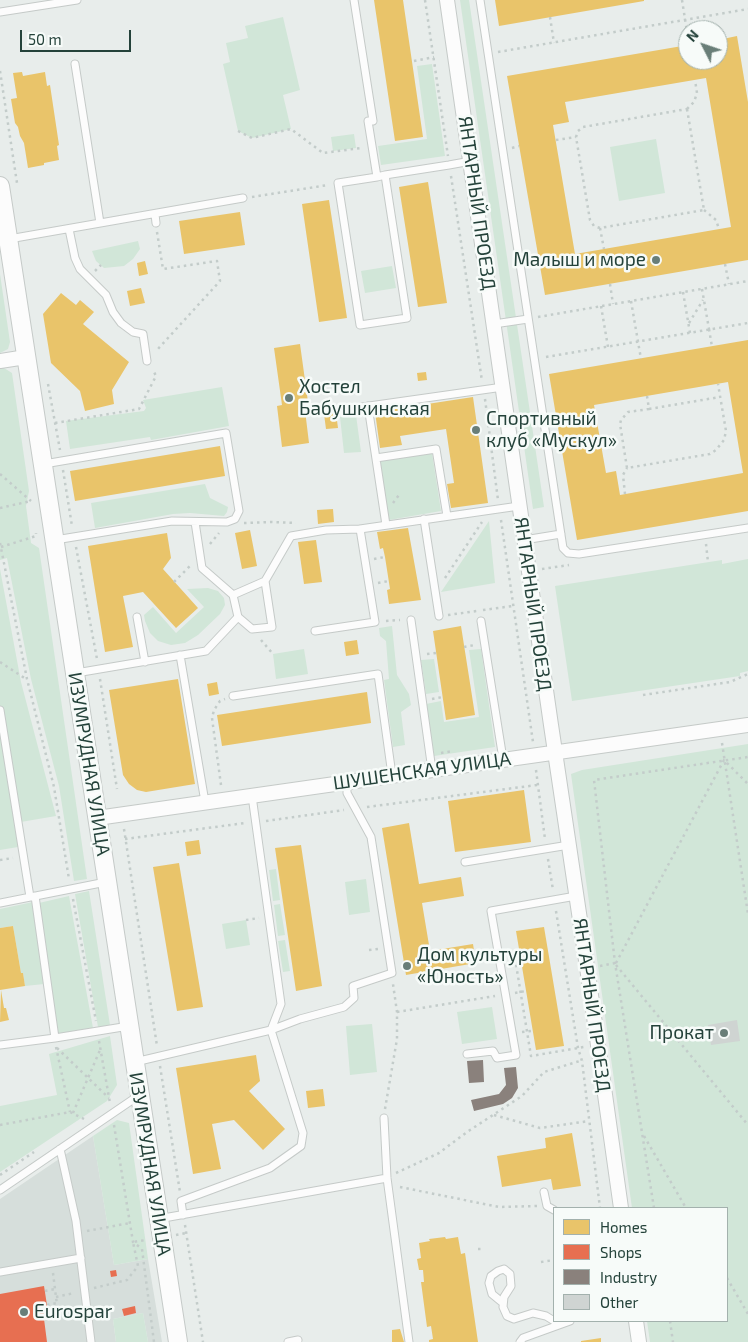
<!DOCTYPE html>
<html>
<head>
<meta charset="utf-8">
<style>
	body { margin:0 }
	#map { position:relative; width:748px; height:1342px; overflow:hidden; background:#e8edeb; font-family:"Exo 2",sans-serif }
	canvas { display:block }
	.legend { position:absolute; left:553px; top:1207px; width:175px; height:115px; box-sizing:border-box; background:#f7fbf9; border:1px solid #a3b1ad; margin:0; padding:6px 9px; list-style:none; font-size:15px; color:#24423a }
	.legend li { display:flex; align-items:center; gap:10px; height:25px }
	.legend b { width:25px; border:1px solid #a3b1ad }
	.north { position:absolute; left:678px; top:20px; width:50px; height:50px; box-sizing:border-box; background:#f7fbf9; border:1px solid #a3b1ad; border-radius:50%; rotate:311deg; font-size:14px; font-weight:700; line-height:20px; text-align:center; color:#24423a }
	.north::after { content:''; display:block; margin:auto; width:18px; height:22px; background:#697e78; clip-path:polygon(50% 0,100% 100%,50% 72%,0 100%) }
	.scale { position:absolute; left:20px; top:30px; width:111px; height:22px; box-sizing:border-box; border:2px solid #24423a; border-top:0; padding-left:6px; font-size:15px; line-height:18px; white-space:nowrap; color:#24423a; -webkit-text-stroke:4px #f7fbf9; paint-order:stroke }
</style>
</head>
<body>
<div id="map">
<canvas width="748" height="1342"></canvas>
<ul class="legend">
<li><b style="height:14px;background:#e9c46a"></b>Homes</li>
<li><b style="height:14px;background:#e76f51"></b>Shops</li>
<li><b style="height:14px;background:#8a817c"></b>Industry</li>
<li><b style="height:14px;background:#cfd4d2"></b>Other</li>
</ul>
<div class="north">N</div>
<div class="scale">50 m</div>
</div>
<script>
const ctx = document.querySelector('canvas').getContext('2d');
ctx.lineJoin = 'round';
function fillPath(path, color) {
  ctx.fillStyle = color;
  ctx.fill(path, 'evenodd');
}
function toPath(rows) {
  const path = new Path2D();
  for (const r of rows) {
    path.moveTo(r[0], r[1]);
    for (let i = 2; i < r.length; i += 2) path.lineTo(r[i], r[i + 1]);
  }
  return path;
}
function trace(path, color, width, dash) {
  ctx.strokeStyle = color;
  ctx.lineWidth = width;
  ctx.lineCap = dash ? 'butt' : 'round';
  ctx.setLineDash(dash || []);
  ctx.stroke(path);
}
function drawText(font, color, halo, rows, align = 'center') {
  ctx.font = font + ' "Exo 2",sans-serif';
  ctx.lineWidth = 5;
  ctx.setLineDash([]);
  ctx.textBaseline = 'middle';
  ctx.strokeStyle = halo;
  ctx.fillStyle = color;
  for (const [text, x, y, turn = 0] of rows) {
    ctx.save();
    ctx.translate(x, y);
    ctx.rotate((+turn || 0) * Math.PI / 180);
    ctx.textAlign = isNaN(turn) ? turn : align;
    if (halo) ctx.strokeText(text, 0, 0);
    ctx.fillText(text, 0, 0);
    ctx.restore();
  }
}
fillPath(toPath([
	[93,1136,114,1265,148,1259,162,1342,148,1342,143,1313,113,1319,116,1342,0,1342,0,1199]
]), '#d6dedb');
fillPath(toPath([
	[460,0,469,0,544,507,533,509],
	[283,17,300,90,283,95,291,129,252,138,238,131,223,64,230,62,226,43,248,38,245,26],
	[432,64,445,156,381,165,378,146,427,139,417,66],
	[354,134,356,148,333,151,331,137],
	[656,139,665,193,619,201,610,147],
	[138,241,140,249,133,259,124,266,104,268,96,261,92,251],
	[392,266,396,288,365,293,361,271],
	[0,274,10,342,8,349,0,353],
	[0,368,4,368,12,373,29,491,26,506,31,543,39,548,87,879,74,881,59,786,31,679,7,558,0,560],
	[222,387,229,426,151,440,150,437,70,449,66,421,144,411,146,408,143,400],
	[356,415,361,452,344,453,340,417],
	[432,453,441,511,389,520,380,461],
	[205,484,210,498,228,507,227,512,224,516,190,513,173,514,95,528,91,503],
	[489,521,495,583,441,592],
	[748,559,748,671,740,673,740,676,572,701,555,586,722,560,722,564],
	[0,569,21,682,56,816,15,823,18,847,0,850],
	[208,588,218,591,224,598,225,605,220,614,198,635,185,643,171,645,158,641,150,633,145,621,144,615,153,607,176,633,204,607,187,589],
	[392,626,397,675,409,694,411,705,401,712,405,745,393,747,384,680,389,679,386,641,380,636,379,628],
	[304,649,308,674,276,679,273,654],
	[481,649,495,747,434,756,426,704,441,701,444,722,479,717,469,650],
	[434,659,439,692,426,694,421,660],
	[748,744,748,1342,650,1342,647,1321,727,1321,727,1208,632,1208,571,774,582,770],
	[276,869,280,900,273,901,269,870],
	[366,879,370,912,349,915,345,882],
	[89,891,110,1025,98,1027,75,894],
	[69,896,93,1028,58,1034,39,903],
	[33,902,44,984,25,986,23,973,21,973,13,926,0,928,0,909],
	[280,904,285,935,278,936,274,905],
	[246,920,250,945,226,949,222,924],
	[285,940,290,971,283,972,278,941],
	[492,1007,497,1039,462,1044,457,1012],
	[372,1024,377,1072,350,1075,346,1026],
	[110,1036,117,1085,107,1101,0,1172,0,1106,57,1095,49,1054],
	[117,1120,129,1123,148,1259,114,1265,93,1136],
	[143,1313,148,1342,116,1342,113,1319]
]), '#d1e6d8');
fillPath(toPath([
	[374,0,403,0,423,137,395,141],
	[495,0,644,0,644,1,499,26],
	[737,36,748,102,748,260,545,295,507,76,688,45,688,60,718,60,718,40],
	[706,78,731,227,575,254,553,125,569,122,565,102],
	[22,72,23,76,45,72,47,86,50,85,59,145,57,146,59,160,44,163,44,165,28,168,24,143,20,136,18,127,15,123,11,99,17,98,13,73],
	[428,182,447,303,418,307,399,187],
	[329,200,347,318,319,322,302,204],
	[240,212,245,245,184,254,179,221],
	[145,261,148,274,139,276,137,263],
	[141,288,145,303,130,306,127,291],
	[61,293,76,305,80,300,94,312,83,324,129,362,112,390,114,404,85,411,80,391,51,363,43,314],
	[748,340,748,511,577,540,549,374],
	[728,382,743,473,620,495,616,471,606,473,594,405],
	[300,344,308,402,304,402,309,443,282,447,277,406,282,405,274,348],
	[426,372,427,380,418,381,417,373],
	[473,397,488,503,451,508,447,484,454,483,446,429,400,436,402,445,380,448,375,412],
	[336,413,338,428,326,429,324,414],
	[220,446,225,476,75,501,70,471],
	[333,509,334,522,318,524,317,510],
	[408,528,421,600,389,604,387,590,390,589,385,557,383,548,380,549,377,532],
	[250,530,257,566,242,569,235,533],
	[167,533,171,558,163,569,198,608,176,628,143,592,123,596,133,647,105,652,88,546],
	[316,540,322,582,304,584,298,542],
	[461,626,475,715,446,720,433,631],
	[357,640,359,654,346,656,344,642],
	[178,679,195,784,146,792,137,790,129,784,123,775,109,690],
	[217,682,219,694,209,696,207,684],
	[367,692,371,723,222,746,217,715],
	[524,790,531,842,455,852,448,801],
	[409,823,419,884,461,877,464,896,422,903,430,951,473,944,476,963,406,975,382,828],
	[199,840,201,854,187,856,185,842],
	[301,845,322,986,296,991,275,848],
	[179,863,203,1007,177,1011,153,867],
	[13,926,21,973,23,973,25,986,0,990,0,928],
	[544,927,564,1046,536,1050,516,931],
	[1,990,4,1008,6,1008,9,1020,0,1022],
	[256,1055,260,1081,249,1091,285,1129,263,1150,234,1120,212,1124,221,1169,193,1174,176,1068],
	[323,1089,325,1106,308,1108,306,1091],
	[572,1133,581,1186,553,1190,551,1179,502,1187,497,1156,546,1148,545,1138],
	[445,1237,446,1239,458,1237,461,1254,465,1253,478,1342,429,1342,429,1340,433,1339,431,1326,427,1327,421,1282,424,1282,423,1270,419,1270,417,1259,421,1258,419,1243,430,1241,429,1239],
	[400,1329,404,1342,392,1342,392,1330],
	[601,1338,601,1342,581,1342,581,1341]
]), '#e9c46a');
fillPath(toPath([
	[116,1270,117,1276,111,1277,110,1271],
	[44,1286,49,1318,44,1319,47,1342,0,1342,0,1294],
	[135,1306,136,1313,124,1316,122,1309]
]), '#e76f51');
fillPath(toPath([
	[483,1060,484,1082,469,1083,467,1061],
	[516,1067,518,1088,512,1098,503,1104,474,1111,471,1100,499,1094,506,1085,504,1068]
]), '#8a817c');
fillPath(toPath([
	[737,1020,740,1041,711,1045,708,1025]
]), '#cfd4d2');
const service = toPath([
	[354,0,373,121,368,121,377,177],
	[480,0,563,548,568,553,579,554,748,528],
	[0,12,77,0],
	[75,64,100,223],
	[385,175,407,318,360,325,338,183,377,177,385,175,449,165,471,161],
	[155,214,156,223],
	[69,229,75,258,80,269,106,295,113,312,121,323,133,332,143,334,147,361],
	[9,239,243,198],
	[494,324,528,319],
	[368,406,386,525],
	[348,409,503,387],
	[376,458,436,449,447,516],
	[44,464,226,433,239,511,235,519,227,522,172,521,55,540],
	[424,519,439,616],
	[524,540,561,534],
	[233,595,265,581],
	[137,617,145,662],
	[238,617,252,629,272,627,265,581,291,536,326,530,360,529,519,506],
	[411,620,432,770],
	[481,621,503,759],
	[315,631,375,622,360,529],
	[180,655,205,802],
	[76,673,206,651,238,617,233,595,202,568,195,522],
	[233,696,378,674,392,775],
	[0,710,30,897],
	[465,862,569,845],
	[0,903,106,882],
	[55,1038,129,1026],
	[0,1045,55,1038,35,896],
	[467,1054,493,1051,497,1058,516,1055,491,911,576,896],
	[135,1062,271,1030,300,1019,344,1007,354,998,353,986,392,973,371,837,347,793,347,782],
	[384,1118,387,1178,409,1342],
	[60,1149,76,1221,91,1342],
	[0,1190,138,1096],
	[544,1192,547,1206,554,1210],
	[183,1215,181,1201,270,1168,301,1146,303,1133,271,1030,281,1004,252,796],
	[158,1219,387,1178],
	[0,1272,81,1258],
	[503,1303,492,1294,489,1283,491,1276,498,1271,504,1269,510,1274,511,1286,504,1297,503,1307,507,1316,514,1319,533,1313,546,1316,559,1324],
	[288,1342,298,1340],
	[520,1342,523,1338,570,1321]
]);
const minor = toPath([
	[447,0,551,725,587,967,621,1208],
	[0,361,26,357],
	[97,818,748,725],
	[636,1321,639,1342]
]);
const tertiary = toPath([
	[0,186,178,1342]
]);
trace(service, '#c5cac8', 9);
trace(minor, '#c5cac8', 16);
trace(tertiary, '#c5cac8', 20);
trace(toPath([
	[425,0,448,156],
	[682,0,688,38],
	[550,17,554,43],
	[498,52,748,9],
	[414,61,434,57],
	[0,71,17,183],
	[687,109,704,210,600,228,594,226,590,220,576,137,578,131,583,127,687,109],
	[687,109,694,102,697,93,695,80],
	[238,131,252,138,291,129,323,153,361,148],
	[556,140,576,137],
	[512,148,519,146],
	[451,176,482,381],
	[252,197,328,185],
	[704,210,716,220,719,229],
	[600,228,604,249],
	[157,232,163,269,217,261,220,281,157,350],
	[725,264,729,284],
	[95,271,101,265],
	[610,284,613,304],
	[702,289,709,329],
	[683,292,690,333],
	[631,301,641,359],
	[601,306,608,347],
	[538,317,748,281],
	[689,323,703,300],
	[709,329,712,347],
	[546,357,748,323],
	[48,384,60,450],
	[647,396,649,409,628,412,621,420,620,424,627,468,710,454,716,450,724,440,726,431,718,384],
	[485,399,498,500],
	[649,409,720,397],
	[55,423,139,409,156,376,153,370],
	[63,470,72,526],
	[0,474,31,501],
	[625,494,623,475,627,468],
	[393,503,399,495],
	[0,508,31,501],
	[501,520,533,742],
	[244,523,272,522,296,523],
	[0,543,27,679,54,787,69,879],
	[210,544,219,533],
	[706,544,708,562],
	[1,547,36,536,36,533],
	[76,547,97,659],
	[374,559,385,557],
	[542,569,569,565],
	[445,578,482,522],
	[174,582,191,565],
	[378,583,389,581],
	[483,610,513,606],
	[448,615,477,611],
	[386,621,400,620],
	[261,640,273,654],
	[464,647,475,645],
	[427,654,436,653],
	[0,662,26,679],
	[100,679,117,789],
	[643,695,730,682,748,674],
	[432,699,443,697],
	[722,743,748,914],
	[441,753,453,751],
	[536,770,545,839],
	[221,785,212,718,214,710,220,701,225,699],
	[367,807,537,785],
	[266,821,344,810],
	[124,829,157,1046],
	[125,839,245,823],
	[548,859,553,890],
	[0,860,13,858],
	[73,899,96,1021],
	[556,911,578,1048,582,1061,600,1208],
	[246,920,259,918],
	[369,950,378,949],
	[514,952,531,1056,584,1047],
	[508,953,519,951],
	[616,963,724,760,748,784],
	[616,965,748,1125],
	[600,966,615,963],
	[515,993,526,991],
	[397,1012,495,996],
	[522,1032,532,1031],
	[99,1041,110,1103],
	[56,1047,70,1112],
	[57,1048,109,1098],
	[160,1066,180,1192],
	[385,1109,397,1039,397,1012,393,984],
	[73,1113,100,1050],
	[494,1115,540,1128,589,1121],
	[0,1125,70,1112,84,1119],
	[114,1125,133,1242,142,1249,154,1342],
	[644,1136,686,1208],
	[396,1173,439,1153,467,1132,522,1096,544,1072,583,1060],
	[0,1175,34,1152],
	[400,1187,499,1207,537,1206],
	[654,1208,615,963,594,780,748,757],
	[185,1225,203,1342],
	[87,1231,130,1223],
	[176,1235,186,1233],
	[478,1249,484,1249],
	[541,1262,554,1260],
	[53,1273,58,1313],
	[727,1278,748,1314],
	[94,1288,127,1280,138,1266,133,1242,146,1240],
	[45,1291,55,1289],
	[56,1297,74,1293],
	[47,1305,57,1303],
	[670,1321,673,1342]
]), '#c3ccca', 2.5, [2.5, 4]);
trace(service, '#fcfcfc', 7);
trace(minor, '#fcfcfc', 14);
trace(tertiary, '#fcfcfc', 18);
for (const [x, y, r, color] of [
	[656,260,5,"#697e78"],
	[289,398,5,"#697e78"],
	[476,430,5,"#697e78"],
	[407,966,5,"#697e78"],
	[724,1033,5,"#697e78"],
	[24,1312,5,"#697e78"]
]) {
  const dot = new Path2D();
  dot.arc(x, y, r, 0, 2 * Math.PI);
  ctx.fillStyle = color;
  ctx.fill(dot);
  trace(dot, '#f7fbf9', 2);
}
drawText('19px', '#24423a', '#f7fbf9', [
	["ЯНТАРНЫЙ ПРОЕЗД",477,203,82],
	["ЯНТАРНЫЙ ПРОЕЗД",533,604,82],
	["ИЗУМРУДНАЯ УЛИЦА",89,764,81],
	["ШУШЕНСКАЯ УЛИЦА",422,771,-8],
	["ЯНТАРНЫЙ ПРОЕЗД",592,1005,82],
	["ИЗУМРУДНАЯ УЛИЦА",150,1164,81]
]);
drawText('19px', '#24423a', '#f7fbf9', [
	["Малыш и море",646,260,"right"],
	["Хостел",299,387],
	["Бабушкинская",299,409],
	["Спортивный",486,419],
	["клуб «Мускул»",486,441],
	["Дом культуры",417,955],
	["«Юность»",417,977],
	["Прокат",714,1033,"right"],
	["Eurospar",34,1312]
], 'left');
</script>
</body>
</html>
